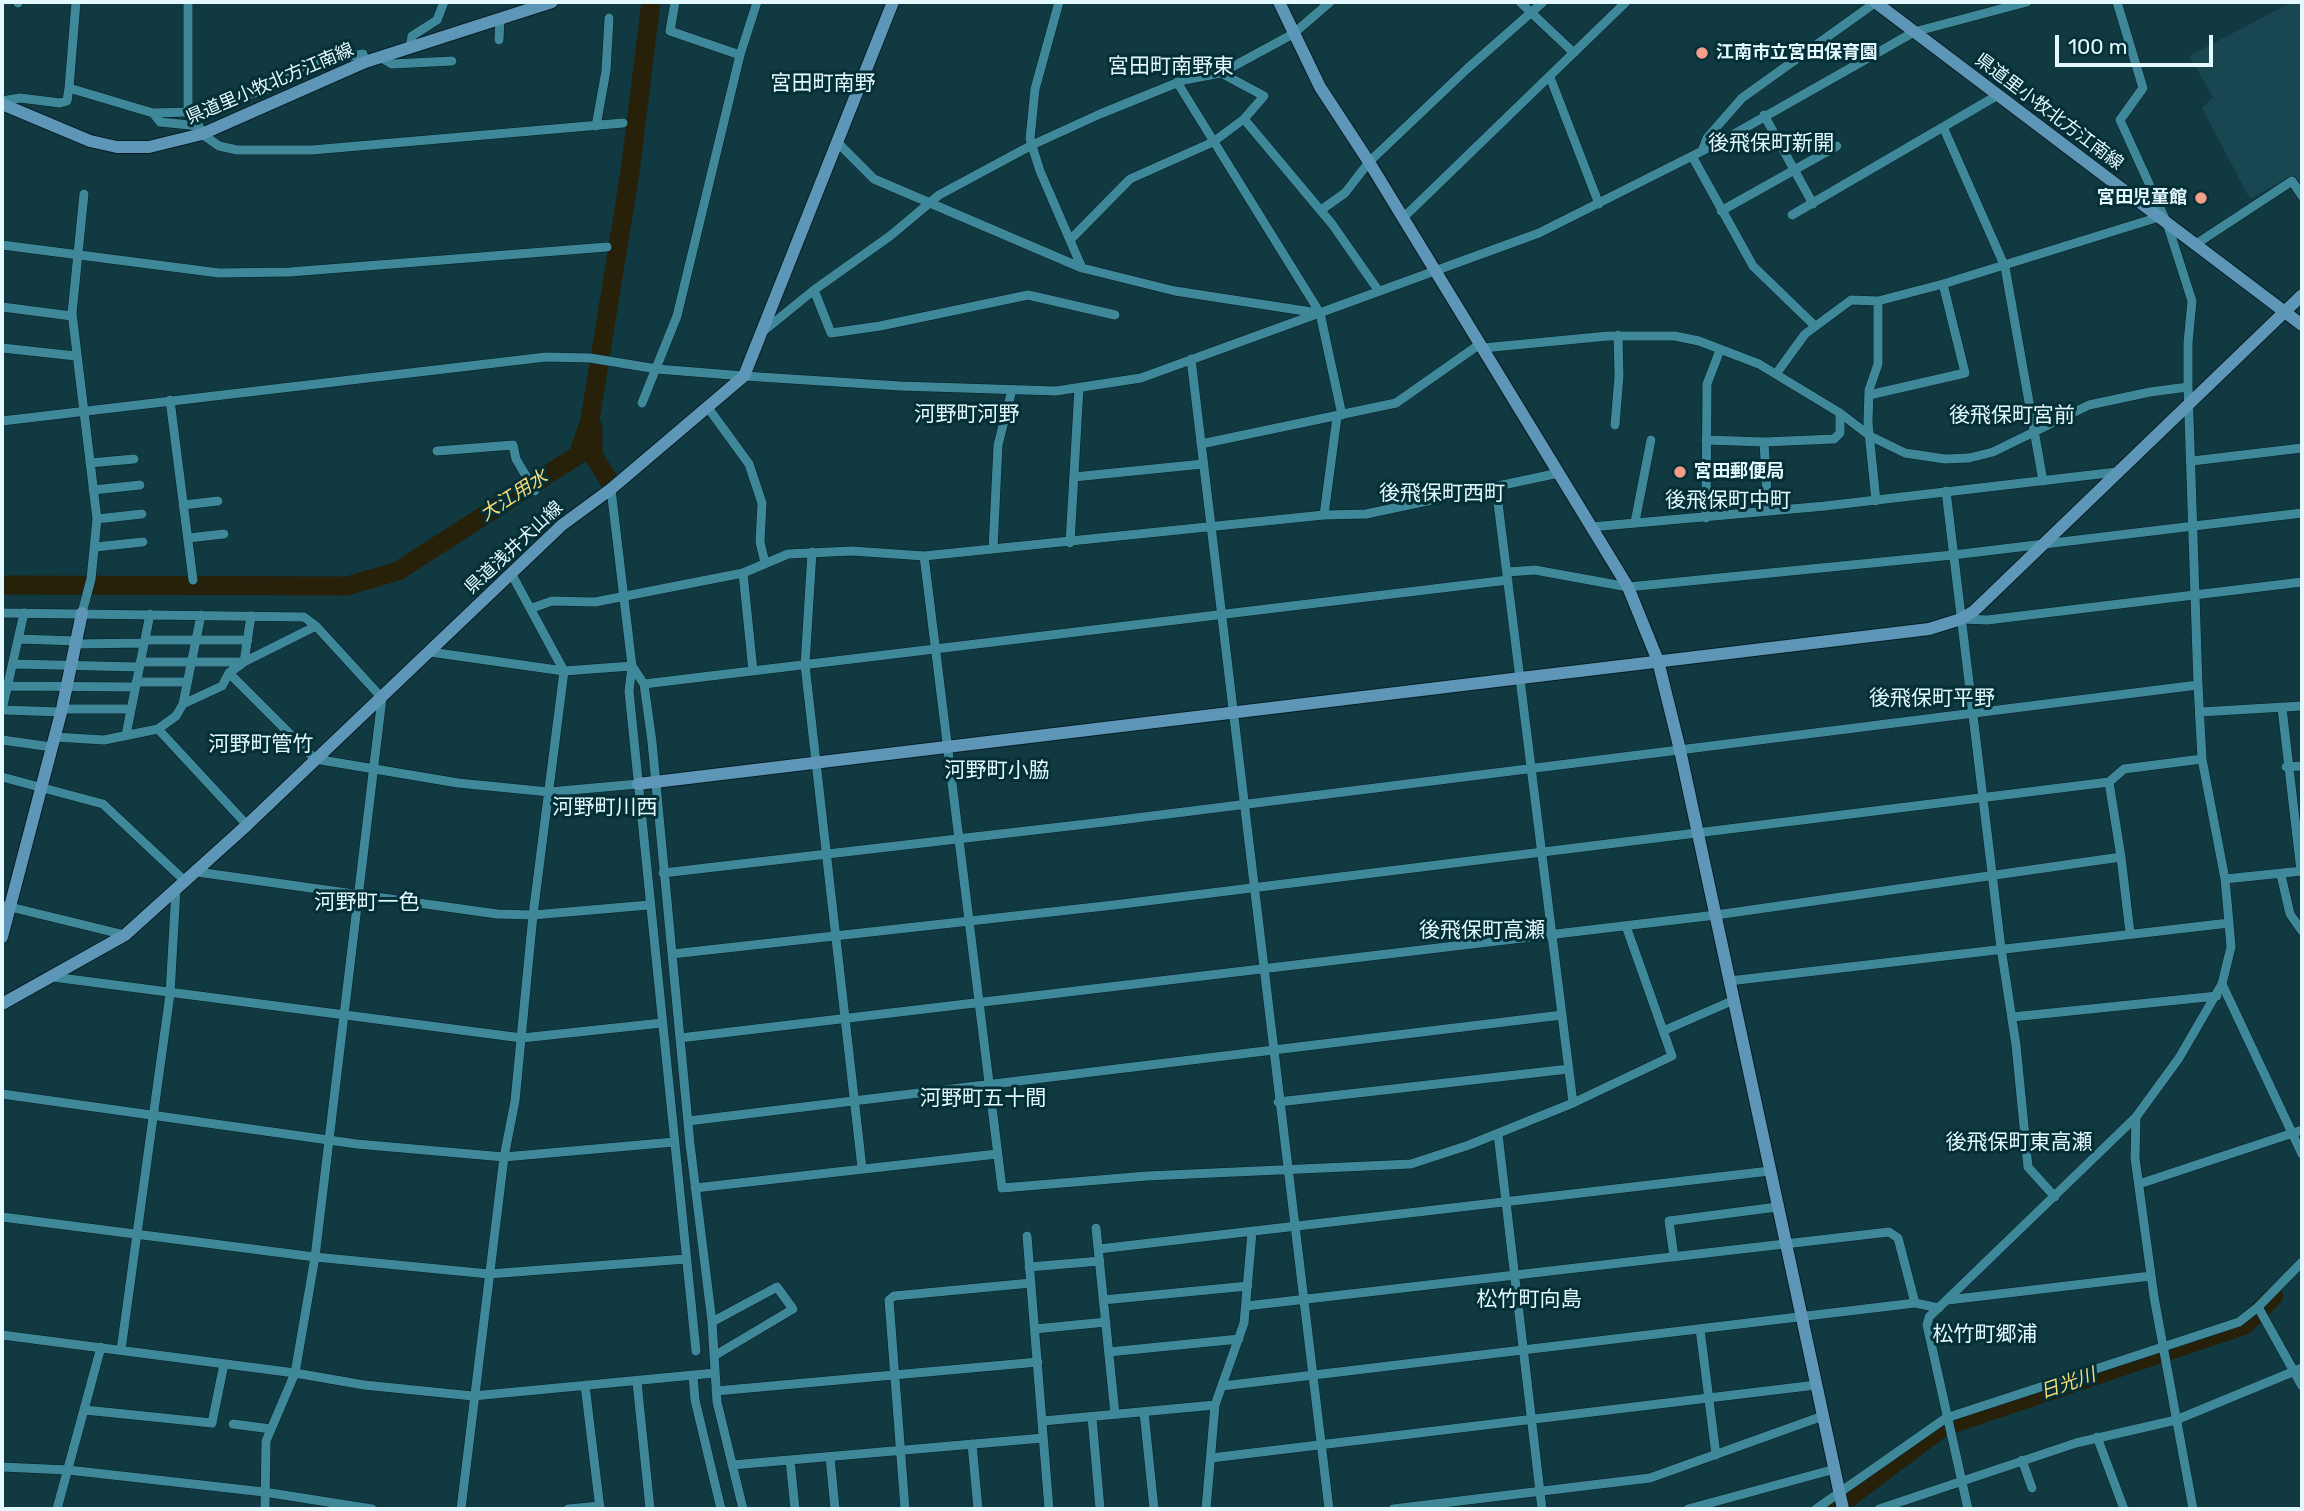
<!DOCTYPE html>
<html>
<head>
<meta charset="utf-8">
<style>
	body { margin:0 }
	#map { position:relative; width:2304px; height:1511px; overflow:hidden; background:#113942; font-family:Rubik,sans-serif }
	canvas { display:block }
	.frame { position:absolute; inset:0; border:4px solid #e4f9fe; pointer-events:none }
	.scale { position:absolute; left:2055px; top:35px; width:158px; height:32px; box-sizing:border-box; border:4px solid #e4f9fe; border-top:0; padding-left:9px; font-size:21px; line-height:24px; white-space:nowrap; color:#e4f9fe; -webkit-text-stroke:5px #042f37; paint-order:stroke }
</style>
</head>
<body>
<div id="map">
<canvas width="2304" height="1511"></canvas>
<div class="frame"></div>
<div class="scale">100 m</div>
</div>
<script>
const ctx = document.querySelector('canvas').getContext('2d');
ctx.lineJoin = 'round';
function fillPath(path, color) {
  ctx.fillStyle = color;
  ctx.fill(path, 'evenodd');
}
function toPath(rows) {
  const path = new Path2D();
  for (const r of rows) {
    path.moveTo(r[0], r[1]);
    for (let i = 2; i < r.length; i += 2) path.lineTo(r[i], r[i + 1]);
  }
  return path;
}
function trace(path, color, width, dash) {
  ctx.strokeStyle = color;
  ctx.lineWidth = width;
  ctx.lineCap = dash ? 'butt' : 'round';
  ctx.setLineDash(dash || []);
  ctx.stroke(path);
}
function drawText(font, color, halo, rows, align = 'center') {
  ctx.font = font + ' Rubik,"Noto Sans JP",sans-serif';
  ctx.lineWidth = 6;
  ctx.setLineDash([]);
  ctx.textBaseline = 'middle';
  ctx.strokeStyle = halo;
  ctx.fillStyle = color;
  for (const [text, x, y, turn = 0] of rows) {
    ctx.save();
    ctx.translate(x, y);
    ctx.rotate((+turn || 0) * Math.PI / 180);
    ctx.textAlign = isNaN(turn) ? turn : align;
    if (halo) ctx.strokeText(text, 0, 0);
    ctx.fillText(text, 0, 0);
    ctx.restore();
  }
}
fillPath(toPath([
	[2292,2,2302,2,2302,186,2294,175,2250,199,2202,108,2213,97,2189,56]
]), '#184751');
trace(toPath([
	[593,427,593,455,608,479],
	[2,585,347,586,398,571,578,455,590,420,630,172,651,2],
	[1834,1509,1943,1427,2245,1325,2274,1296]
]), '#27210a', 19);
const street = toPath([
	[76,2,69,88,153,113,160,122,199,126,202,134,219,146,237,150,312,150,623,123],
	[675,2,670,31,740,55],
	[1059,2,1035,89,1030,139,1040,171,1082,268],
	[1520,2,1574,53],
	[2117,2,2143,88,2120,120,2167,223,2192,301,2188,343,2188,387,2198,685,2202,759,2225,879,2229,923,2231,947,2222,984,2302,1154],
	[18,3,18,2],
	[499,40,500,18],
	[410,47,412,36,437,20,444,2],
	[380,57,392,64,452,61],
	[1550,77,1599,204],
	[1177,82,1320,313,1342,415],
	[2,101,20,98,60,103,67,101,69,88],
	[188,112,266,90,309,63,363,54,365,62],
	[153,113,188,112,188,2],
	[1764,115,1813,204],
	[1244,119,1332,224,1378,290],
	[596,126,606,71,609,18],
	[1944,129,2005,267,2043,481],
	[837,142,874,179,1082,268,1175,291,1318,313],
	[1702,151,1707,138,1742,98,1876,2],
	[1692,156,1753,266,1815,326],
	[1321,210,1345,193,1369,162,1468,68,1543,2],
	[1721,211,1837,146],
	[1792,215,1998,95],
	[1403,218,1626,2],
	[1071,239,1130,179,1213,142,1244,119,1264,96,1221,73],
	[2196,244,2292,181,2302,196],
	[2,245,219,273,290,272,607,247],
	[814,290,831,333,880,326,1028,295,1115,315],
	[2,307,72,316],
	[766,329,814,290,890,236,939,195,1032,145,1100,114,1184,80,1221,73,1293,34,1330,2],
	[2,348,76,356],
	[1483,348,1608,336,1675,336,1699,341,1759,364,1840,413,1870,436,1905,453,1945,459,1969,458,1993,452,2089,405,2150,392,2188,387],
	[1191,359,1329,1509],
	[1776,374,1805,334,1851,300,1878,301,1943,284,2159,217],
	[1869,395,1965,373,1943,284],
	[170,400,193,580],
	[642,403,677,316,740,55,757,2],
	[709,409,749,464,762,503,760,542,765,563],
	[2,421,546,357,590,358,657,369,744,376,900,386,1056,391,1141,378,1539,233,1720,142,1914,32,2027,2],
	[1615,425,1619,376,1618,335],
	[1706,440,1764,442,1834,439,1840,433,1840,413],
	[1764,442,1768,511],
	[1201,444,1396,403,1480,344],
	[437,451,513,445,516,459,535,491],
	[2192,461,2302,448],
	[90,463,134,459],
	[1074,477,1203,464],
	[1496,487,1573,1103],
	[611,489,632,666,629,691,696,1351],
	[93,490,140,485],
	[1946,491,2001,948,2016,1045,2028,1167,2055,1197],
	[1876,501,1868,423,1869,390,1878,364,1878,301],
	[183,505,218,501],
	[1324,515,1337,417],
	[1706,518,1707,384,1720,350],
	[97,519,142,514],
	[1635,522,1651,440],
	[1591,527,1825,506,2117,472],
	[188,538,224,534],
	[1070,543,1079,388],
	[95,547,143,542],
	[993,549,998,445,1012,390],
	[812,552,805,665,862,1168],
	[924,556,1002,1188,1147,1176,1411,1164,1469,1145,1573,1103,1672,1056,1626,926],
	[1507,572,1535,570,1628,587,1953,555,2302,513],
	[743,573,753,671],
	[532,608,552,601,595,602,743,573,788,554,852,551,924,556,1324,515,1366,514,1559,473],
	[2,613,304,617,316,626,382,698,315,1257,295,1373,266,1441,265,1509],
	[82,613,91,579,97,519,72,313,84,194],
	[1963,619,1987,620,2302,582],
	[19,639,76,641],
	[145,640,248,640],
	[75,644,144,643],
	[430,652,564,671,632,666],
	[140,662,244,662,251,616],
	[14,664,139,667],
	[632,666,644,684,652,742,690,1144,712,1322,717,1402,743,1509],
	[229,673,315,759,458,783,549,792,638,784],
	[136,682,187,682],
	[644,684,1508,580],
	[9,686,135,687],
	[183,704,201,615],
	[2282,708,2301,871],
	[62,709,131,709],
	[2,710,24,613],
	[4,710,61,712],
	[2200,712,2302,706],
	[158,729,247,825],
	[126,735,150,614],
	[55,737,104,740,158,729,176,716,183,704,222,686,229,673,244,662,316,626],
	[2,740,52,747],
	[2286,767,2302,766],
	[2,777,103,804,186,882],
	[2109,782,2121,857],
	[197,872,497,914,533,915,649,905],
	[663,873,1104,822,2198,685],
	[2281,875,2290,914,2302,931],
	[2225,879,2302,871],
	[2,905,125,935],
	[672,954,1114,905,2109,782,2124,769,2202,759],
	[53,977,522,1038,662,1023],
	[1729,981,2229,923],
	[2012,1017,2217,996],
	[1663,1031,1734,1000],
	[680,1038,1716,915,2121,857,2130,933],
	[2,1094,357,1144,504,1157,674,1142],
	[1278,1102,1569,1069],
	[2136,1117,2135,1158,2154,1297,2193,1509],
	[688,1121,1562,1015],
	[1498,1134,1542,1509],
	[2139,1184,2302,1130],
	[695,1188,997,1154],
	[2,1217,315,1257,489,1274,686,1259],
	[1096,1228,1115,1414],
	[1027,1236,1049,1509],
	[1099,1249,1770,1171],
	[1674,1257,1669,1221,1777,1207],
	[1029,1267,1100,1261],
	[1103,1300,1248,1286],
	[1948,1300,2151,1276],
	[1246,1306,1889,1232,1898,1238,1915,1303],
	[2258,1307,2302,1386],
	[712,1322,777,1287,793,1309,714,1356],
	[1035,1329,1106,1322],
	[1700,1329,1716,1455],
	[2,1335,295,1373,364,1385,473,1396,715,1373],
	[121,1350,170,994,176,889],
	[1109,1352,1239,1339],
	[693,1376,695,1400,721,1509],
	[637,1382,650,1509],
	[585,1385,600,1509],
	[1222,1386,1915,1303,1939,1308],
	[716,1391,1038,1362],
	[85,1410,212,1423,224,1364],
	[1144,1412,1154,1509],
	[1092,1417,1100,1509],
	[1043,1421,1215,1405],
	[233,1424,271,1429],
	[2097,1437,2124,1509],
	[972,1444,978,1509],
	[830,1457,835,1509],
	[1211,1458,1816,1385],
	[790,1460,795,1509],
	[2022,1460,2032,1488],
	[732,1465,1043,1438],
	[2,1467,68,1470,264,1492,372,1509],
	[57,1509,101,1347],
	[461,1509,504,1157,515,1101,533,915,564,671,511,573],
	[568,1509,600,1506],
	[905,1509,889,1300,894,1296,1031,1283],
	[1206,1509,1215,1405,1244,1323,1252,1232],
	[1393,1509,1650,1478,1823,1416],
	[1688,1509,1835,1469],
	[1816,1509,1946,1418,2239,1322,2258,1307,2302,1262],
	[1879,1509,2076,1443,2176,1420,2302,1368],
	[1968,1509,1927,1325,1929,1317,2136,1117,2179,1058,2222,984]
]);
const secondary = toPath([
	[1279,2,1320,87,1369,162,1628,587,1658,661,1680,750,1843,1509],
	[1875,2,2302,325],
	[2,104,90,141,117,147,149,147,202,134,365,62,552,2],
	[638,784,1929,629,1961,619,1974,611,2302,295],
	[2,937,62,709,82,613],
	[2,1004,125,935,247,825,562,525,611,489,744,376,893,2]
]);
trace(street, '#071e24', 10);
trace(secondary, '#071e24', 14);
trace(street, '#3e8899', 9);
trace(secondary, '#5e96b7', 12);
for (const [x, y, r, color] of [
	[1702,53,7,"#f49e88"],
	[2201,198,7,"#f49e88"],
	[1680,472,7,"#f49e88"]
]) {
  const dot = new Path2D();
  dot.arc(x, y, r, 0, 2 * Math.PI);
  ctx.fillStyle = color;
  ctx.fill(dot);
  trace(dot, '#042f37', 2.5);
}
drawText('bold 18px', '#e4f9fe', '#042f37', [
	["江南市立宮田保育園",1716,53],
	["宮田児童館",2187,198,"right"],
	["宮田郵便局",1694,472]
], 'left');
drawText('18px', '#e4f9fe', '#042f37', [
	["県道里小牧北方江南線",270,84,-23],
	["県道里小牧北方江南線",2049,112,37],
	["県道浅井犬山線",514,548,-43]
]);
drawText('italic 19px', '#f6db76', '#042f37', [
	["大江用水",514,496,-33],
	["日光川",2068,1384,-19]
]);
drawText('21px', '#e4f9fe', '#042f37', [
	["宮田町南野東",1171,67],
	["宮田町南野",823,84],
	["後飛保町新開",1771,144],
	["河野町河野",967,415],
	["後飛保町宮前",2012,416],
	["後飛保町西町",1442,494],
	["後飛保町中町",1728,501],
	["後飛保町平野",1932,699],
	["河野町管竹",261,745],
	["河野町小脇",997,771],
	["河野町川西",605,808],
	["河野町一色",367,903],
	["後飛保町高瀬",1482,931],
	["河野町五十間",983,1099],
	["後飛保町東高瀬",2019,1143],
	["松竹町向島",1529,1300],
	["松竹町郷浦",1985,1335]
]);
</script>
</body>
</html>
